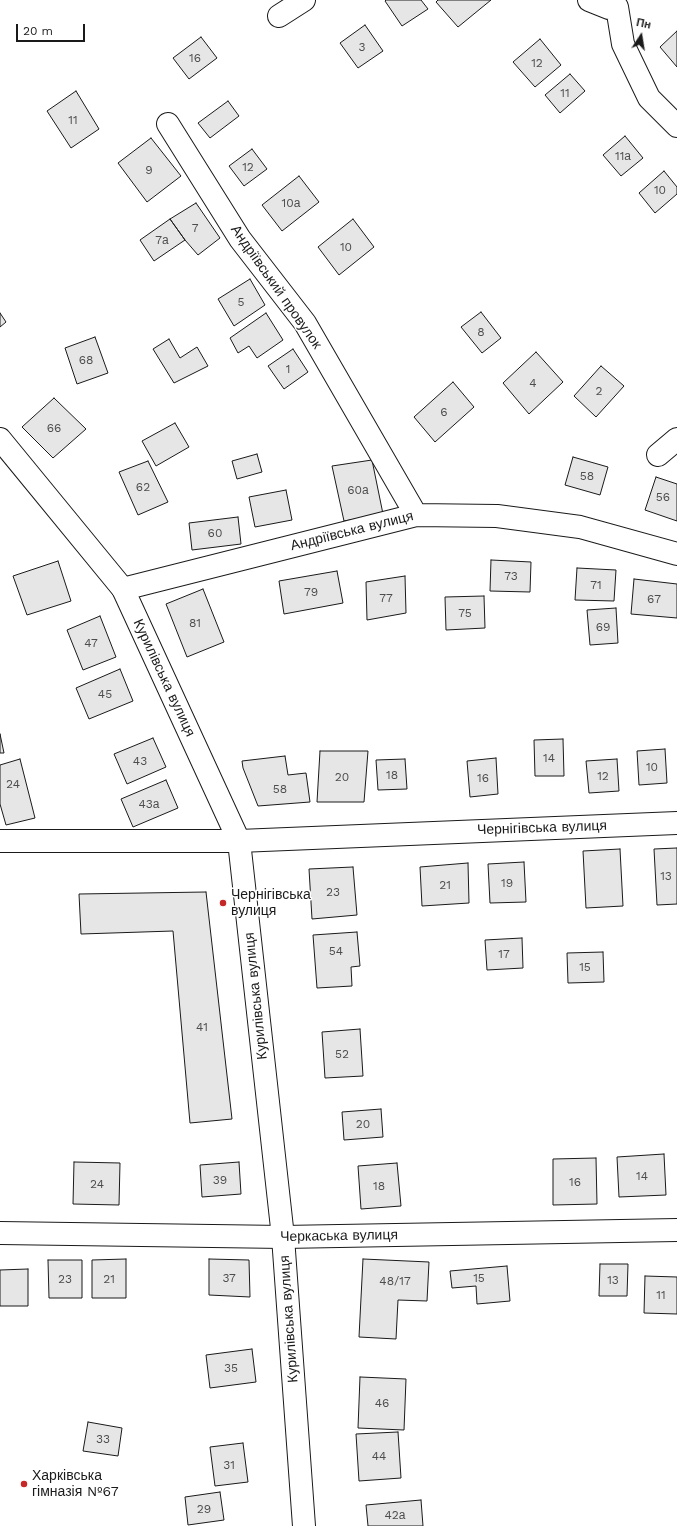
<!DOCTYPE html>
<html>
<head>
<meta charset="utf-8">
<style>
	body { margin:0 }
	#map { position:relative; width:677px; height:1526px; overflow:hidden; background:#fff; font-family:"Work Sans",sans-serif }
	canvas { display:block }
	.north { position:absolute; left:621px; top:16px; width:40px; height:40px; -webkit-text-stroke:3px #fff; paint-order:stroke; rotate:12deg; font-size:11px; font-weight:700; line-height:16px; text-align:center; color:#1a1a1a }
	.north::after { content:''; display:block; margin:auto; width:14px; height:18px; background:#1a1a1a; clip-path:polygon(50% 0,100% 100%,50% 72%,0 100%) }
	.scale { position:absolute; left:16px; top:24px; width:69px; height:18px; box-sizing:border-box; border:2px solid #1a1a1a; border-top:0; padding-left:5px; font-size:12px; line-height:14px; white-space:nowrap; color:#1a1a1a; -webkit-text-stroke:3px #fff; paint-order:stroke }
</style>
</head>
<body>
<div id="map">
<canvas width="677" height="1526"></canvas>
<div class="north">Пн</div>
<div class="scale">20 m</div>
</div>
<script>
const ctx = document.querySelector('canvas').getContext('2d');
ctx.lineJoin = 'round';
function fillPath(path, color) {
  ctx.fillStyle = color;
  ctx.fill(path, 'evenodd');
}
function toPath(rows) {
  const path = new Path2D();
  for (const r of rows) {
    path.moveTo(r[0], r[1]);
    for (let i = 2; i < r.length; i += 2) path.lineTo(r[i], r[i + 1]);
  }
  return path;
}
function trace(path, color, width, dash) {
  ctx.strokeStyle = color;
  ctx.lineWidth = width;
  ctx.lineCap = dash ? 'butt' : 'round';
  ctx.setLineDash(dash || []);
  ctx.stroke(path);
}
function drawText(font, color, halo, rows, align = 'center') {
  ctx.font = font + ' "Work Sans",sans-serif';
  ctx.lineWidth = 3;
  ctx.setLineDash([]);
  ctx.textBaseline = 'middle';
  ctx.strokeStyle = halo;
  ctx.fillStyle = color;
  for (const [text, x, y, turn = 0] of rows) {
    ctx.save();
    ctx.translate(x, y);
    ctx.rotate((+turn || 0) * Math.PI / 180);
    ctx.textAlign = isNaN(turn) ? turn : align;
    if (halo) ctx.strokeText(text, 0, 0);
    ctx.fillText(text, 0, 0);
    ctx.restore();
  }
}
const building = toPath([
	[386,0,421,0,428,9,402,26,385,1,386,0],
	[438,0,491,0,458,27,436,2,438,0],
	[365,25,383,51,358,68,340,43,365,25],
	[677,31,677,67,660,47,677,31],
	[201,37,217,58,189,79,173,58,201,37],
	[540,39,561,65,535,87,513,62,540,39],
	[570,74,585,91,560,113,545,95,570,74],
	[76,91,99,129,71,148,47,111,76,91],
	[228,101,239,116,210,138,198,123,228,101],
	[625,136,643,158,621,176,603,155,625,136],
	[151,138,181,176,147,202,118,163,151,138],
	[252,149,267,169,244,186,229,166,252,149],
	[664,171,677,187,677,194,655,213,639,193,664,171],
	[299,176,319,202,282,231,262,205,299,176],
	[196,203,220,238,198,255,185,240,170,219,196,203],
	[170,219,185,240,154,261,140,240,170,219],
	[353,219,374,247,339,275,318,247,353,219],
	[250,279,265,305,234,326,218,299,250,279],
	[481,312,501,338,482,353,461,327,481,312],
	[0,313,6,322,0,327,0,313],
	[266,313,283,340,257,358,249,346,238,353,230,338,266,313],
	[95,337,108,373,77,384,65,348,95,337],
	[169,339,180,358,197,347,208,366,174,383,153,349,169,339],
	[293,349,308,372,284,389,268,366,293,349],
	[536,352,563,382,529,414,503,383,536,352],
	[601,366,624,386,596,417,574,396,601,366],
	[453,382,474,407,435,442,414,417,453,382],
	[54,398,86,429,53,458,22,427,54,398],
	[175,423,189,447,156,466,142,441,175,423],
	[257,454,262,472,237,479,232,461,257,454],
	[573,457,608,467,600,495,565,485,573,457],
	[372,460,383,514,344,521,332,466,372,460],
	[148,461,168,502,138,515,119,472,148,461],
	[656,477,677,484,677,521,645,510,656,477],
	[286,490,292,520,255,527,249,497,286,490],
	[238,517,241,544,192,550,189,523,238,517],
	[491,560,531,562,530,592,490,591,491,560],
	[58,561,71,601,27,615,13,576,58,561],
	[577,568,616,570,614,601,575,600,577,568],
	[337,571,343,603,284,614,279,581,337,571],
	[405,576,406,613,367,620,366,582,405,576],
	[634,579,677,584,677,618,631,614,634,579],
	[203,589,224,642,187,657,166,604,203,589],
	[484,596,485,628,446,630,445,597,484,596],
	[616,608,618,643,590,645,587,610,616,608],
	[100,616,116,657,83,670,67,630,100,616],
	[120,669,133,701,89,719,76,688,120,669],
	[0,734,4,753,0,753,0,734],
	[153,738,166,767,127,784,114,754,153,738],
	[563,739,564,776,535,776,534,740,563,739],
	[665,749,667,783,639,785,637,751,665,749],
	[320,751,368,751,364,802,317,802,320,751],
	[285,756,288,775,306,773,310,802,258,806,243,768,242,761,285,756],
	[496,758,498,794,470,797,467,761,496,758],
	[20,759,35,818,6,825,0,804,0,765,20,759],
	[405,759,407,789,378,790,376,760,405,759],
	[617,759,619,791,589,793,586,761,617,759],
	[166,780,178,808,133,827,121,799,166,780],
	[677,848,677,904,657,905,654,849,677,848],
	[620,849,623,906,586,908,583,851,620,849],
	[524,862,526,902,490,903,488,864,524,862],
	[468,863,469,903,422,906,420,867,468,863],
	[353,867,357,915,312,919,309,869,353,867],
	[206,892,232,1119,190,1123,173,931,81,934,79,894,206,892],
	[357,932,360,966,351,967,352,986,317,988,313,935,357,932],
	[522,938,523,968,487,970,485,940,522,938],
	[603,952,604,982,568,983,567,953,603,952],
	[360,1029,363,1076,325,1078,322,1032,360,1029],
	[381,1109,383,1137,344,1140,342,1112,381,1109],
	[664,1154,666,1195,619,1197,617,1157,664,1154],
	[596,1158,597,1204,553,1205,553,1159,596,1158],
	[74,1162,120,1163,119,1205,73,1204,74,1162],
	[239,1162,241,1194,202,1197,200,1165,239,1162],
	[397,1163,401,1206,361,1209,358,1166,397,1163],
	[126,1259,126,1298,92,1298,92,1260,126,1259],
	[209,1259,249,1260,250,1297,209,1295,209,1259],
	[363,1259,429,1262,427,1301,398,1300,396,1339,359,1337,363,1259],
	[48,1260,82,1260,82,1298,49,1298,48,1260],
	[600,1264,628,1264,627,1296,599,1296,600,1264],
	[507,1266,510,1301,477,1304,476,1286,452,1288,450,1271,507,1266],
	[28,1269,28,1306,0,1306,0,1270,28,1269],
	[645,1276,677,1277,677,1314,644,1313,645,1276],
	[252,1349,256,1382,210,1388,206,1355,252,1349],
	[360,1377,406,1379,404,1430,358,1428,360,1377],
	[88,1422,122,1428,118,1456,83,1451,88,1422],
	[398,1432,401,1478,359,1481,356,1434,398,1432],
	[243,1443,248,1482,215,1486,210,1447,243,1443],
	[220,1492,224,1520,188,1525,185,1497,220,1492],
	[421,1500,423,1526,368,1526,366,1505,421,1500]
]);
fillPath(building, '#e6e6e6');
trace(building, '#1a1a1a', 1);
const minor = toPath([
	[589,0,609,8,617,7,623,44,649,98,677,126],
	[279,16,304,0],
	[168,124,240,239,305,323,416,515],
	[658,455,677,439],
	[123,589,416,515,497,516,580,527,677,554],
	[0,841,239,841,677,823],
	[0,1233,283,1237,677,1230]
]);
const major = toPath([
	[0,439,123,589,239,841,283,1237,304,1526]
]);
trace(minor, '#1a1a1a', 24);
trace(major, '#1a1a1a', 24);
trace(minor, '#fff', 22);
trace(major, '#fff', 22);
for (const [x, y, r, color] of [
	[223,903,4,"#c62828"],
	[24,1484,4,"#c62828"]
]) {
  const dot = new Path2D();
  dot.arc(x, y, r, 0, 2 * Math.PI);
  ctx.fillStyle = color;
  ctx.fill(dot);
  trace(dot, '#fff', 1.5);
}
drawText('12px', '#4d4d4d', null, [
	["3",362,47],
	["16",195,58],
	["12",537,63],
	["11",565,93],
	["11",73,120],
	["11а",623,156],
	["12",248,167],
	["9",149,170],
	["10",660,190],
	["10а",291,203],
	["7",195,228],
	["7а",162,240],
	["10",346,247],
	["5",241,302],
	["8",481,332],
	["68",86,360],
	["1",288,369],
	["4",533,383],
	["2",599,391],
	["6",444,412],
	["66",54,428],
	["58",587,476],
	["62",143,487],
	["60а",358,490],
	["56",663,497],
	["60",215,533],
	["73",511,576],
	["71",596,585],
	["79",311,592],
	["77",386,598],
	["67",654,599],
	["75",465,613],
	["81",195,623],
	["69",603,627],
	["47",91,643],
	["45",105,694],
	["14",549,758],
	["43",140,761],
	["10",652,767],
	["18",392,775],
	["12",603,776],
	["20",342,777],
	["16",483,778],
	["24",13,784],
	["58",280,789],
	["43а",149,804],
	["13",666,876],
	["19",507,883],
	["21",445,885],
	["23",333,892],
	["54",336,951],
	["17",504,954],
	["15",585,967],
	["41",202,1027],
	["52",342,1054],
	["20",363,1124],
	["14",642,1176],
	["39",220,1180],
	["16",575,1182],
	["24",97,1184],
	["18",379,1186],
	["37",229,1278],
	["15",479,1278],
	["23",65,1279],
	["21",109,1279],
	["13",613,1280],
	["48/17",395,1281],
	["11",661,1295],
	["35",231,1368],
	["46",382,1403],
	["33",103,1439],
	["44",379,1456],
	["31",229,1465],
	["29",204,1509],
	["42а",395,1515]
]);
drawText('14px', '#1a1a1a', '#fff', [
	["Андріївський провулок",276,287,55],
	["Андріївська вулиця",352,531,-14],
	["Курилівська вулиця",164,678,65],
	["Чернігівська вулиця",542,828,-2],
	["Курилівська вулиця",256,996,-96],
	["Черкаська вулиця",339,1236,-1],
	["Курилівська вулиця",289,1319,-94]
]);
drawText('14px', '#1a1a1a', '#fff', [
	["Чернігівська",231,895],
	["вулиця",231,911],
	["Харківська",32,1476],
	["гімназія №67",32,1492]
], 'left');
</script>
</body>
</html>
